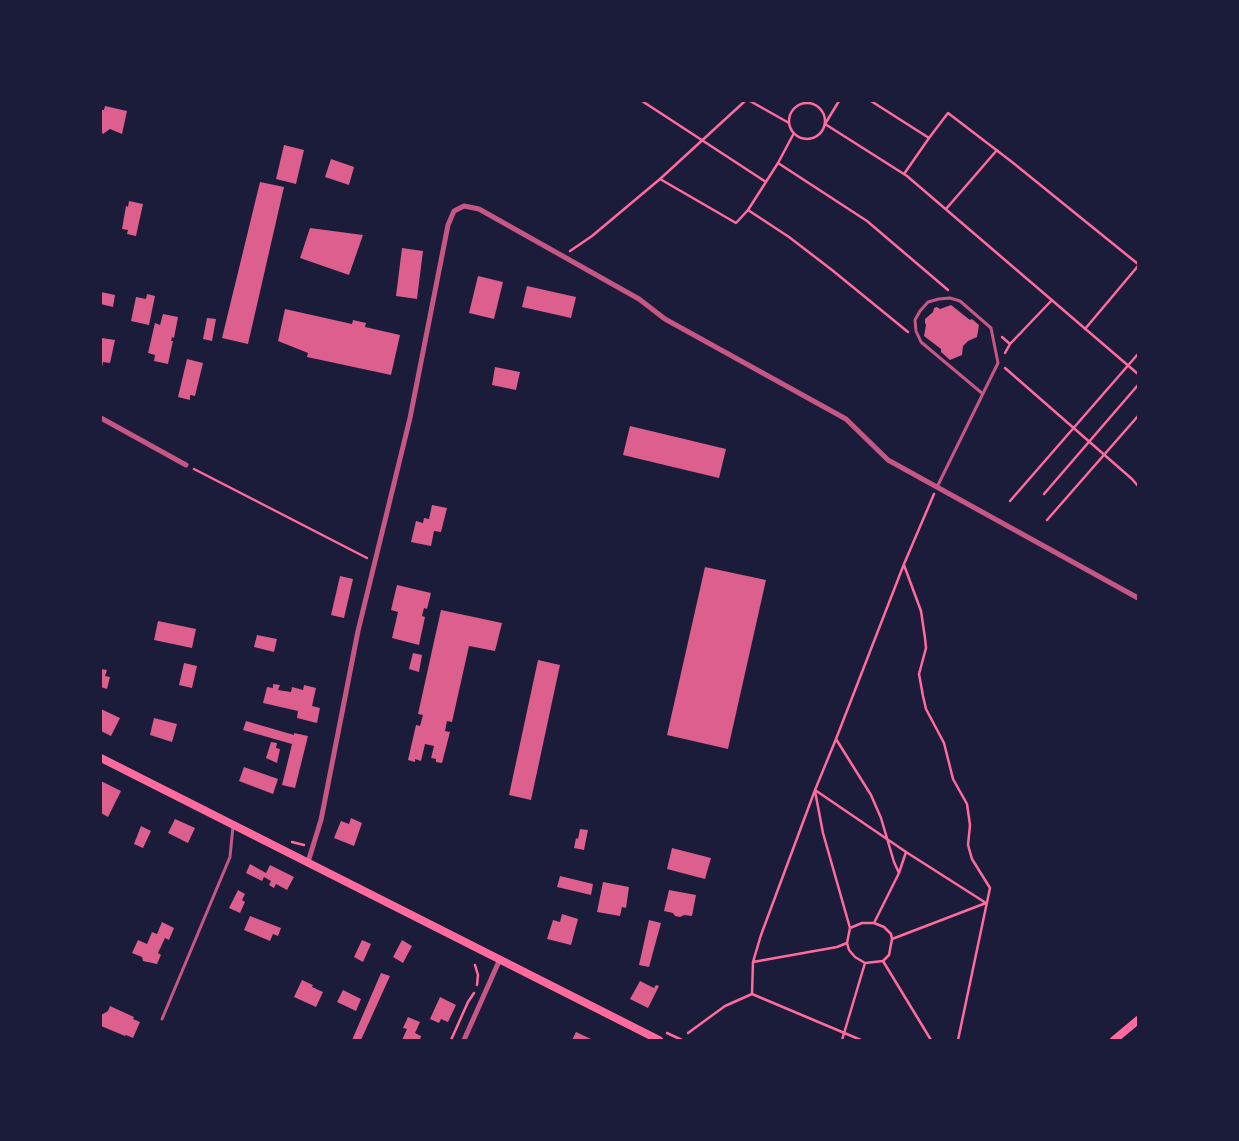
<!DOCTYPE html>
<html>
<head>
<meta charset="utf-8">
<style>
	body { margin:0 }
	#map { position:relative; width:1239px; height:1141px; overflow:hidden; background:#1b1b3a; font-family:"Source Sans 3",sans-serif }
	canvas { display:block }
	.frame { position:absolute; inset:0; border:102px solid #1b1b3a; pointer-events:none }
</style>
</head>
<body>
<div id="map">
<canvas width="1239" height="1141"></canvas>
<div class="frame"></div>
</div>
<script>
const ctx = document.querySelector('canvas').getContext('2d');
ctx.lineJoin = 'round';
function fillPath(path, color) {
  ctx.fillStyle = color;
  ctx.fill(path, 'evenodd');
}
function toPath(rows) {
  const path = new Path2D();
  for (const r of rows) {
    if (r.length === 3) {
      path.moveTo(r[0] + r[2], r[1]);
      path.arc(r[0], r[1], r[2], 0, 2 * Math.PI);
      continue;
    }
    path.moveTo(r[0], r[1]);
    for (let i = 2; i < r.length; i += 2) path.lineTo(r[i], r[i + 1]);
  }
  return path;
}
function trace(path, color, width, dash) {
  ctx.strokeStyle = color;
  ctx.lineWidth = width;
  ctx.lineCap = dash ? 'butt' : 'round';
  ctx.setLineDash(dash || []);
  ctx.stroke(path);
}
fillPath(toPath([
	[105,106,127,111,122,134,110,129,103,134,101,131,101,110,104,110],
	[284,145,304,150,296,184,276,179],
	[331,159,354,167,349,185,325,177],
	[260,182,284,187,248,344,222,338],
	[129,201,143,204,136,236,127,234,128,230,122,229,126,206,128,207],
	[310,228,363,235,349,275,300,258],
	[402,248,423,251,417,299,396,296],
	[478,276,503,282,494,319,469,313],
	[527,286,576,297,571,318,522,307],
	[101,292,115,295,113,307,101,304],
	[147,294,155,296,149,325,131,321,136,297,146,299],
	[951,305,970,320,972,319,979,325,977,337,968,341,963,346,962,355,950,360,941,352,941,349,924,336,926,325,925,323,925,319,933,312,934,308,937,307,940,309],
	[285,309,352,324,353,320,366,323,365,327,400,335,391,375,307,357,308,353,278,341],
	[163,314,178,317,174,338,172,337,171,341,173,341,168,364,154,361,155,355,148,353,155,323,160,325],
	[207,318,216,319,212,341,203,339],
	[102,338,115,340,110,363,103,362,102,367],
	[187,359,203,363,195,396,190,395,190,400,178,397],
	[495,367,520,372,516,390,492,385],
	[630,426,726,449,719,478,623,455],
	[432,505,447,508,441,532,434,531,431,546,411,542,416,521,423,523,424,518,429,519],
	[705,567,766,580,728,749,667,735],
	[340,576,353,579,344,618,331,615],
	[397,585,431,593,427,609,424,608,422,616,425,617,419,645,392,638,398,612,391,610],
	[441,610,502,623,495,651,469,646,452,722,447,721,445,731,450,732,442,763,436,762,436,759,431,758,434,746,425,744,421,761,415,759,415,762,408,760,416,725,420,726,423,715,418,714],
	[158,621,196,629,192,648,154,640],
	[257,635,277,639,274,652,254,647],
	[413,653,422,655,419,672,409,669],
	[538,660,560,665,531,800,509,795],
	[184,663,197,666,192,688,179,685],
	[101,669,107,670,105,676,110,677,107,689,101,687],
	[273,684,280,685,278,690,291,692,292,687,303,690,304,685,316,688,312,706,320,708,317,723,297,718,298,711,263,703,267,687,273,688],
	[101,709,120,718,111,736,101,731],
	[154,718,177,724,172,742,150,735],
	[246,721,294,735,294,733,308,736,295,788,282,785,292,744,243,730],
	[271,742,277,743,276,748,280,749,277,763,266,758],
	[244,767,278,779,273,794,239,781],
	[101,781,121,791,108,817,101,813],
	[351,818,362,823,354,846,334,838,341,821,349,824],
	[175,819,195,828,188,843,168,833],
	[141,826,151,831,143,848,134,844],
	[580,829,588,830,584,850,574,848,576,838,578,839],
	[672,848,711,858,705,879,667,869],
	[250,864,266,873,270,865,294,877,287,890,276,884,274,888,269,885,271,881,264,877,262,881,246,873],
	[560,876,593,884,591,895,557,887],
	[603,882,629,887,626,908,622,907,620,916,597,912],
	[238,890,245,894,242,900,245,902,240,913,229,908],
	[669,890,696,895,692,916,684,915,680,917,675,916,673,913,664,911],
	[562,914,578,919,571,945,547,939,553,920,560,922],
	[250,916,281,928,278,936,273,934,270,941,244,930],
	[649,920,661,923,649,967,639,965],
	[162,922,174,928,169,940,165,938,158,953,161,955,157,964,143,961,142,957,132,953,138,940,147,944,152,932,157,934],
	[362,940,371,944,363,962,354,957],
	[402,940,412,946,403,963,393,957],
	[381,973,390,976,361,1040,352,1040],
	[302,980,313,985,312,987,323,992,316,1007,294,997],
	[640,981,654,988,656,985,659,986,648,1008,630,999],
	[343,990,361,999,356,1011,337,1002],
	[440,997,456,1005,448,1022,441,1019,439,1023,430,1019],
	[110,1006,134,1017,133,1019,140,1022,133,1038,126,1035,125,1036,101,1026,101,1015,108,1011],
	[408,1017,420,1022,415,1033,421,1036,420,1040,402,1040,407,1029,403,1028],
	[576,1032,593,1040,572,1040]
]), '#dd5f8e');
trace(toPath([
	[642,101,766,182],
	[750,101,789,123],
	[839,101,825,124,907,176,1138,374],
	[871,101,929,138,948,113,1012,162,1138,264],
	[807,121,18],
	[778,163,867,221,948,290],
	[904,174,929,138],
	[660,179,736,223,748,210,778,163,794,133],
	[946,209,997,150],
	[748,210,789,237,832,270,908,332],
	[570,251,592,236,660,179,745,101],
	[1085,329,1138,266],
	[1002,337,1010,344],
	[1005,353,1010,344,1052,300],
	[1005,368,1132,479,1138,486],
	[194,469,367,558],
	[1044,494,1138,385],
	[1010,501,1138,354],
	[1047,520,1138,416],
	[904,565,921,611,925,638,926,648,919,674,923,696,926,709,944,743,953,779,967,804,970,825,968,845,972,859,990,888,958,1040],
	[836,739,871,795,881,818,894,862,899,873],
	[815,790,906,852,986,903],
	[815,791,823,833,850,928],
	[292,842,304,845],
	[862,923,874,923,884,927,891,934,892,939,889,955,883,961,865,963,855,957,849,950,847,943,850,928,862,923],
	[874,923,899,873,906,852],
	[892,939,986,903],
	[883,961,931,1040],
	[753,962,837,947,847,943],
	[475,965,478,975,477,985],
	[667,1033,682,1040],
	[688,1033,725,1006,752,994],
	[451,1040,468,1002,474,993],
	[842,1040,865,963],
	[861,1040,752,994,753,962,761,935,815,790,836,739,904,564,934,494]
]), '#ff6b9d', 2.5);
trace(toPath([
	[937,487,998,363,991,328,960,301,950,298,939,299,928,302,920,311,915,320,916,331,921,342,983,394],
	[162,1019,230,857,233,826]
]), '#c65784', 3);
trace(toPath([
	[101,418,186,465],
	[308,862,321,820,358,631,410,418,448,225,454,211,464,206,479,209,639,299,665,319,846,419,888,460,1138,598],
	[464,1040,500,959]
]), '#c65784', 5);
trace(toPath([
	[101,758,659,1040],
	[1114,1040,1138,1020]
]), '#ff6b9d', 8);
</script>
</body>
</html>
